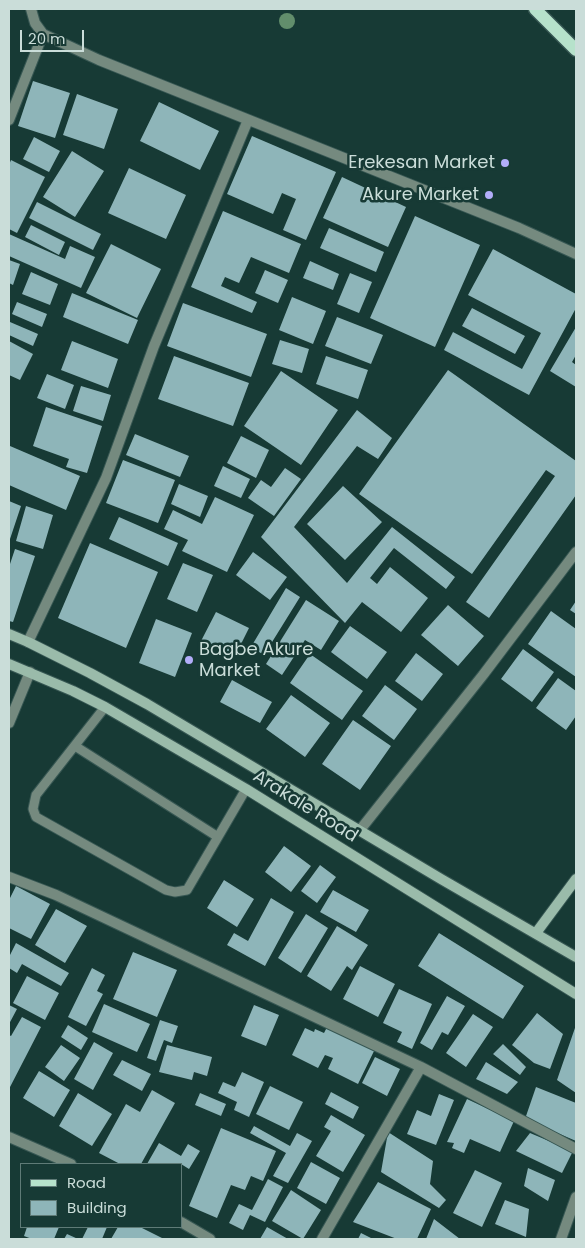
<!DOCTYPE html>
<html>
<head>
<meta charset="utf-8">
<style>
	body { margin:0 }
	#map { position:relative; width:585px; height:1248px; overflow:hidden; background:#173a35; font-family:Poppins,sans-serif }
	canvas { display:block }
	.frame { position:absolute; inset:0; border:10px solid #caddd9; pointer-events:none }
	.legend { position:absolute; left:20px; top:1163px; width:162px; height:65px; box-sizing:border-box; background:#173a35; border:1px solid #5f7b77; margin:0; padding:6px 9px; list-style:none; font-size:15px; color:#caddd9 }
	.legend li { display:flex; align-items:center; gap:10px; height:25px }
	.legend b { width:25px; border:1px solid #5f7b77 }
	.scale { position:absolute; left:20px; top:30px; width:64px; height:22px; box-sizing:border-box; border:2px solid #caddd9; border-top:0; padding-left:6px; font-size:15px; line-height:18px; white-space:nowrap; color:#caddd9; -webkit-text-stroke:4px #173a35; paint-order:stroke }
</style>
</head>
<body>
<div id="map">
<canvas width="585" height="1248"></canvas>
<div class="frame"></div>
<ul class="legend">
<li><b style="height:6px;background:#b6e2cb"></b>Road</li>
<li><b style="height:14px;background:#8eb5b9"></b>Building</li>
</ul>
<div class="scale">20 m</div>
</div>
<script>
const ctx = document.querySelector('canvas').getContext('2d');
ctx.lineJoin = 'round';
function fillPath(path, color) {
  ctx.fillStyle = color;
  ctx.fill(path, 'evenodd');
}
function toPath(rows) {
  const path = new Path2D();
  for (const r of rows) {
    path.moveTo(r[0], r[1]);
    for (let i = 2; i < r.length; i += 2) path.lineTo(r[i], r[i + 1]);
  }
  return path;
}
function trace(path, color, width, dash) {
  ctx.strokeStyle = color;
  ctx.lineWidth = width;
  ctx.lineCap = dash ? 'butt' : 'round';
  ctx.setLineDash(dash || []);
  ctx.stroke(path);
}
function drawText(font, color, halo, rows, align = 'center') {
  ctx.font = font + ' Poppins,sans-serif';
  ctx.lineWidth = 5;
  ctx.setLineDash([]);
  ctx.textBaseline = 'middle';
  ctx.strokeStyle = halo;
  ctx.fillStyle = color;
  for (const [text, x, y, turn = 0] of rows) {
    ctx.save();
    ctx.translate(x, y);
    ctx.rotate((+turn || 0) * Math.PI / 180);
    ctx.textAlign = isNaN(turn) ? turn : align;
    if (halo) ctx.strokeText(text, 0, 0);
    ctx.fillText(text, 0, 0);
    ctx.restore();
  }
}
fillPath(toPath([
	[33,81,70,93,55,138,18,126],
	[77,94,118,109,104,149,63,135],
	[159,102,219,131,200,170,140,141],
	[252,136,336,172,306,240,283,230,296,199,282,193,273,214,227,194],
	[34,137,60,151,49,172,23,159],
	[72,151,104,171,75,217,43,197],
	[11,160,45,177,17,233,9,229,9,165],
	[129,168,186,195,166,239,108,213],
	[342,177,406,207,388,247,323,218],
	[37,202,101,234,93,250,29,218],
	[223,211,301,244,289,273,251,257,239,283,225,277,221,286,257,302,252,313,191,287],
	[415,216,480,245,435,347,370,318],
	[31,225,65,242,59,255,25,237],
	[329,228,384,252,376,272,320,248],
	[9,234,65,259,70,246,95,257,81,288,9,256],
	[111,244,161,269,137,318,86,293],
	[493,249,576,294,576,308,529,395,444,350,453,332,522,369,541,333,468,295],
	[9,260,20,264,13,285,9,283],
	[310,261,339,274,333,290,303,278],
	[265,270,288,280,278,303,255,293],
	[31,272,58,284,50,305,22,294],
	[350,273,372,282,359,313,337,304],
	[72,293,138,320,128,344,63,317],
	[292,297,326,311,313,344,279,330],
	[17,302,47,314,42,327,12,314],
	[183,303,267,334,251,377,167,346],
	[472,308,525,336,515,354,462,326],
	[337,317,383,335,371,364,325,346],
	[10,322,38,334,33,346,9,335],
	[576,327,576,355,572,362,576,365,576,387,550,371],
	[280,340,309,349,302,373,272,364],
	[9,341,33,354,20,380,9,375],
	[72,341,118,359,108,388,61,370],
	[174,356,249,383,233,426,158,399],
	[326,356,368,370,358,399,316,384],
	[448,370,576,461,576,495,489,618,466,602,555,476,546,470,472,574,359,494],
	[281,371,338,410,301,465,244,426],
	[47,374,74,385,65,409,37,398],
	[81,386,111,395,103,421,73,411],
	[46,407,102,426,87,473,66,467,69,459,33,446],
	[357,410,392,438,378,459,357,446,294,527,347,583,392,527,455,577,446,589,394,548,370,578,377,584,390,567,428,598,401,632,362,602,345,623,261,537],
	[135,434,189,456,180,477,126,455],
	[241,436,269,450,256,478,227,463],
	[10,446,80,476,66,510,9,485,9,450],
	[123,460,175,480,158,523,106,503],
	[223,466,250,479,241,498,214,486],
	[285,468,301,479,274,516,248,498,261,480,271,487],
	[179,484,208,496,200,517,171,504],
	[343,486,382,522,345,560,307,524],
	[215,497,254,515,227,572,182,551,188,540,164,529,173,510,202,524],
	[9,501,21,506,10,539,9,538],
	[26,506,53,515,43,549,16,541],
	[119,517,178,543,168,566,109,539],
	[90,543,158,572,126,648,58,618],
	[15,549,35,556,13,622,9,621,9,567],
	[253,552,287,577,270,600,236,575],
	[183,563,213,575,197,612,167,599],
	[286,588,300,597,264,655,251,647],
	[306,600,339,621,321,650,305,640,282,675,266,664],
	[576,601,576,614,570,610],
	[448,605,484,636,458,666,421,635],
	[551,611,576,629,576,677,528,644],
	[216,612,249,628,234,658,201,641],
	[156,619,192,633,175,677,139,663],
	[350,626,387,652,367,679,331,652],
	[523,649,554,672,532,702,501,679],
	[416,653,443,674,422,701,395,681],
	[310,654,363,691,342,720,290,683],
	[558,678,576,691,576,716,566,730,536,708],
	[232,680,272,702,260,723,220,702],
	[385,685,417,709,394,740,362,716],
	[291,695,330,723,305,757,266,729],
	[353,720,391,746,360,790,322,764],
	[284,846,311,866,291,892,265,872],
	[320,865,336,877,317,903,301,891],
	[224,880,254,899,237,927,207,908],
	[16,886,50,904,31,939,9,928,9,900],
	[333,890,369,910,356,932,320,912],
	[271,898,294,912,265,966,227,945,234,933,248,941],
	[56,909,87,926,65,963,35,945],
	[306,914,328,928,301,973,278,958],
	[337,926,368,945,352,970,347,966,331,991,307,976],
	[439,933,524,986,503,1019,418,966],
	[16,943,69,973,61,986,22,964,17,973,9,968,9,957],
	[133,952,177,970,157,1017,113,999],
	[360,966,395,984,378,1017,343,999],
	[92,968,105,975,97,991,103,994,86,1026,68,1017],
	[27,976,59,993,45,1020,13,1003],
	[399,989,432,1004,412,1049,397,1042,402,1032,383,1023],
	[447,996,465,1006,448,1035,442,1032,432,1050,420,1043],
	[104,1004,150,1024,137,1052,92,1032],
	[9,1005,17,1009,9,1024],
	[254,1005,279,1015,266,1046,241,1036],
	[537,1013,563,1034,550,1069,534,1063,512,1045],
	[473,1014,493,1027,466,1067,446,1053],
	[22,1017,41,1027,9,1089,9,1035,11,1036],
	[160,1020,178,1026,172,1043,164,1040,156,1061,147,1058],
	[68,1025,88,1038,81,1050,61,1037],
	[576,1025,576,1093,557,1080],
	[327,1027,375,1049,358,1084,328,1069,333,1058,325,1055,318,1068,292,1055,305,1028,314,1032,315,1029,324,1033],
	[94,1042,113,1053,93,1090,74,1079],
	[503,1044,526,1067,520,1075,493,1054],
	[61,1045,80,1058,64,1081,45,1067],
	[167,1045,212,1057,207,1076,194,1072,192,1080,159,1072],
	[375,1057,400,1069,387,1096,362,1083],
	[122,1060,151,1074,142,1091,113,1075],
	[486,1062,518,1082,507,1094,476,1079],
	[39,1071,70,1090,54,1117,23,1098],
	[242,1072,264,1082,249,1117,234,1110,237,1102,218,1093,223,1082,235,1087],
	[270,1086,303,1102,289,1130,256,1114],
	[536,1087,576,1103,576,1141,525,1119],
	[152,1090,175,1103,141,1164,120,1164,99,1153,126,1104,140,1112],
	[331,1092,359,1107,353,1119,325,1104],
	[78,1093,112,1114,92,1146,59,1126],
	[200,1093,226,1104,221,1116,195,1105],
	[439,1094,454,1100,436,1145,407,1134,417,1110,431,1116],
	[467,1099,514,1121,500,1152,470,1139,464,1153,452,1148,454,1143,447,1142],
	[331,1115,365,1135,343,1172,316,1156,331,1131,324,1127],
	[254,1126,290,1146,297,1133,312,1141,288,1183,273,1176,286,1153,250,1133],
	[221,1128,276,1151,263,1181,251,1176,245,1190,231,1185,217,1218,189,1206],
	[388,1132,433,1161,430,1184,446,1200,439,1208,381,1172],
	[530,1133,573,1151,562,1173,516,1151],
	[159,1143,181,1156,188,1144,200,1151,189,1169,181,1164,147,1164],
	[311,1162,340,1178,326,1204,297,1188],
	[528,1168,555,1180,548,1201,524,1186],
	[475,1170,502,1183,482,1227,453,1213],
	[268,1179,283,1187,265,1222,250,1215,243,1230,229,1223,239,1204,252,1210],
	[378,1182,431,1209,417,1239,397,1239,353,1222],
	[291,1190,321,1210,303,1239,272,1221],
	[505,1200,529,1209,526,1237,495,1224],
	[434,1219,460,1239,426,1239],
	[27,1227,59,1227,54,1239,32,1239,24,1236],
	[88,1227,107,1227,102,1239,82,1239],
	[118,1227,140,1227,164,1239,111,1239],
	[267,1227,288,1239,260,1239],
	[361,1233,373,1239,358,1239],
	[67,1234,78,1239,64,1239]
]), '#8eb5b9');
const lane = toPath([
	[105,707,36,795,33,809,36,817,166,890,175,892,187,890,246,789],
	[75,746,218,837]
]);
const street = toPath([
	[43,34,99,60,519,228,576,254],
	[9,120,43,34,35,23,31,9],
	[28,642,106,478,154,346,248,120],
	[9,723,30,672],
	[360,830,483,675,576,552],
	[9,877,56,895,421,1067,576,1149],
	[9,1137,71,1164],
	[181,1222,210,1239],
	[322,1239,421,1067],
	[561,1239,576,1197]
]);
const secondary = toPath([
	[9,634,28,642,90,673,147,704,441,879,576,957],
	[9,664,73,691,105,707,246,789,576,994],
	[536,933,576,879]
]);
const primary = toPath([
	[535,9,576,50]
]);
trace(lane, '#375753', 11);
trace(street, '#375753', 12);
trace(secondary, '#375753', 12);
trace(primary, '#375753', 15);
trace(lane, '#758a7f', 9);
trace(street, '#758a7f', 10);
trace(secondary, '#9abbaa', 10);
trace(primary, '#b6e2cb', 12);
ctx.fillStyle = '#628e6c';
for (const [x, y] of [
	[287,21]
]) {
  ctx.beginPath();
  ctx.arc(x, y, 8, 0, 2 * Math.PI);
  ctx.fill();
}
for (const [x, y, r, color] of [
	[505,163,5,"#b2adf9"],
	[489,195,5,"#b2adf9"],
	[189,660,5,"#b2adf9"]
]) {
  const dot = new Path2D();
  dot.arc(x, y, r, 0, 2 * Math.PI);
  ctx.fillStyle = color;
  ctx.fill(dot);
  trace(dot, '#173a35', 2);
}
drawText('18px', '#caddd9', '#173a35', [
	["Erekesan Market",495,163],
	["Akure Market",479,195],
	["Bagbe Akure",199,650,"left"],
	["Market",199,671,"left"]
], 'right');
drawText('18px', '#caddd9', '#173a35', [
	["Arakale Road",305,807,32]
]);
</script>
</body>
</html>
